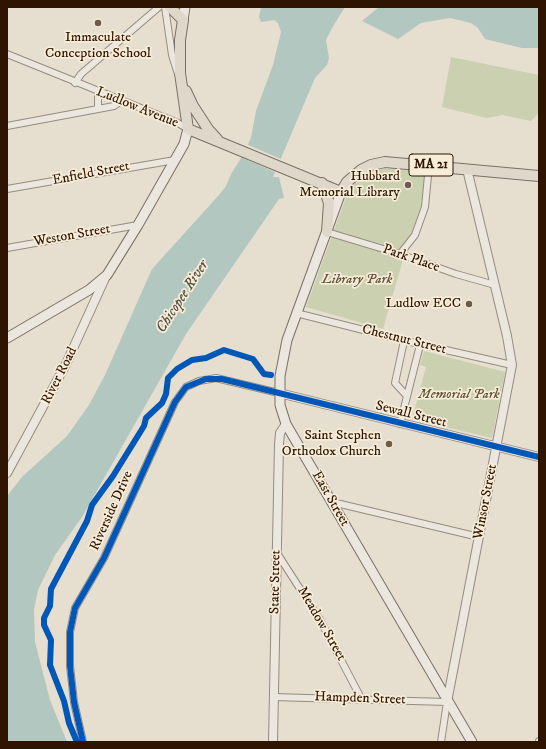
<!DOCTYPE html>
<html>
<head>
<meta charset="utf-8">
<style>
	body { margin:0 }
	#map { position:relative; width:546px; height:749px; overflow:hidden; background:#e6dece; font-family:"IM FELL DW Pica",serif }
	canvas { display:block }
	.frame { position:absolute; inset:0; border:8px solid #2f1501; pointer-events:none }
</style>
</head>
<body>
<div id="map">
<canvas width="546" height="749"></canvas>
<div class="frame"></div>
</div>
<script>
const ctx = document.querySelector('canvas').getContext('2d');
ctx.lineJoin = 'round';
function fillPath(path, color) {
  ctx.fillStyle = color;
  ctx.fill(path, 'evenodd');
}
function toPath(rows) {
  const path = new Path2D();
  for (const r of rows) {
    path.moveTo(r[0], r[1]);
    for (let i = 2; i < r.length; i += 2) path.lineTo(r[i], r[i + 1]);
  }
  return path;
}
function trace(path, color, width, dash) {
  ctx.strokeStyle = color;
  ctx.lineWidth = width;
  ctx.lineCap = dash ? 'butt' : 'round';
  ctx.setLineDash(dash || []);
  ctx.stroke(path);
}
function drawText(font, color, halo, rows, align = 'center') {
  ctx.font = font + ' "IM FELL DW Pica",serif';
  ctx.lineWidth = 3.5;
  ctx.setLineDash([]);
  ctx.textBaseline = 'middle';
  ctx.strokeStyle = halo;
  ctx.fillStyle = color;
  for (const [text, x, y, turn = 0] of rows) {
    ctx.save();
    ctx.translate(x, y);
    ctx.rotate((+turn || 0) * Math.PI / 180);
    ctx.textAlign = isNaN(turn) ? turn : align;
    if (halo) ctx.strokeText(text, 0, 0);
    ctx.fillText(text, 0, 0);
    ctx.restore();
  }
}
fillPath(toPath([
	[451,57,539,75,539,109,537,115,531,121,502,115,487,118,442,107],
	[377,168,429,172,422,215,413,237,400,254,404,256,383,329,306,307,348,192,354,181,365,174],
	[424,351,505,372,492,438,412,419,426,367,420,365]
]), '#cad0b0');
fillPath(toPath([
	[261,7,345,7,332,28,326,40,329,58,327,65,315,78,273,177,279,177,284,198,279,199,186,334,82,517,55,555,38,590,34,610,35,642,50,700,67,742,7,742,7,496,22,477,67,436,89,405,105,375,152,269,219,195,226,186,231,174,240,160,251,138,256,111,273,65,281,32,278,23,274,20,261,22,259,17],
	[379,7,539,7,539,48,522,48,485,39,478,28,471,23,450,18,421,23,398,39,362,21]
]), '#b2c7bf');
fillPath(toPath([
	[246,144,283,160,277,173,240,157]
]), '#e6dece');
const minor = toPath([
	[165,7,172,55,178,74],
	[7,54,178,123,188,129],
	[75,83,81,74,159,7],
	[98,109,114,106,121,101],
	[7,126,98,109,98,92],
	[7,189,175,160],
	[327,232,400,254,456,274,495,285],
	[7,248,138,225],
	[400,254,415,235,425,207,429,165],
	[296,313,415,343,512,365],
	[404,341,395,383,407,396],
	[400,424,420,345],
	[332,502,479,537],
	[277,553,320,620,361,698],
	[273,697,447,702,441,742],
	[83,742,74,702,70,666,70,632,75,608,104,558,175,402,186,387,199,381,216,378,279,393],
	[539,742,539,741]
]);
const tertiary = toPath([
	[279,393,539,457],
	[7,473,66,364,106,276],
	[447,702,512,365,507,336,467,169],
	[273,742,279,444,280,433,286,424]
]);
const secondary = toPath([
	[183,20,185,7],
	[341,192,287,340,280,376,280,405,286,424,472,742],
	[7,338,89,290,107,275,138,225,184,144,188,129]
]);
const primary = toPath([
	[170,7,183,20,180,40,180,73,188,129,341,192,347,182,361,170,371,165,385,162,539,176],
	[186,91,193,106,208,129,217,139],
	[322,183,329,203,327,232]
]);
trace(minor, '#948c80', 8);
trace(tertiary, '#948c80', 10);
trace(secondary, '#797166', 11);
trace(primary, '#797166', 12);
trace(minor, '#ebe7df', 6);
trace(tertiary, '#ebe7df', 8);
trace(secondary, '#ebe7df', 9);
trace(primary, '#ded7ca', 10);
trace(toPath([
	[77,742,69,723,64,701,50,665,51,640,44,625,44,618,50,606,51,589,87,521,92,505,113,476,144,426,146,418,162,403,166,394,168,378,177,369,192,360,206,358,224,350,253,359,264,374,271,375],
	[83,742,74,702,70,666,70,632,75,608,104,558,175,402,186,387,206,379,222,379,539,457]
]), '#0057b8', 6);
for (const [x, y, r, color] of [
	[98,23,4,"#6f5b49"],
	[408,185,4,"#6f5b49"],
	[469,304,4,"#6f5b49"],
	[389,444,4,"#6f5b49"]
]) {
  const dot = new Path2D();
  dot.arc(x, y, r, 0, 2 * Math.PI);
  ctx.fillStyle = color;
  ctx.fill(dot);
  trace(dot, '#f6ecd8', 1.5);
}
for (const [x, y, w] of [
	[431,165,44]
]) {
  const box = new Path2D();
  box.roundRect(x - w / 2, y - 11, w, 22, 3);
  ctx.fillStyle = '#f6ecd8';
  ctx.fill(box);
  trace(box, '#2f1501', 1);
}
drawText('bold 13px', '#2f1501', null, [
	["MA 21",431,165]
]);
drawText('14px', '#2f1501', '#f6ecd8', [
	["Immaculate",98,38,"center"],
	["Conception School",98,54,"center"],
	["Hubbard",400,177],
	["Memorial Library",400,193],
	["Ludlow ECC",461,304],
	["Saint Stephen",381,436],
	["Orthodox Church",381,452]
], 'right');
drawText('14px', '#2f1501', '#f6ecd8', [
	["Ludlow Avenue",137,108,22],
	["Enfield Street",91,174,-11],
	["Weston Street",72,236,-10],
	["Park Place",411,259,19],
	["Chestnut Street",404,340,14],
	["River Road",60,376,-63],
	["Sewall Street",411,415,14],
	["East Street",330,499,60],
	["Winsor Street",486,502,-79],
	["Riverside Drive",112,511,-66],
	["State Street",276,582,-89],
	["Meadow Street",321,624,60],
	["Hampden Street",360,699,2]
]);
drawText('italic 14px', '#5e5236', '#f6ecd8', [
	["Library Park",357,280],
	["Memorial Park",459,395]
]);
drawText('italic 15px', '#555041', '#f6ecd8', [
	["Chicopee River",183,297,-57]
]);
</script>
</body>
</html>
